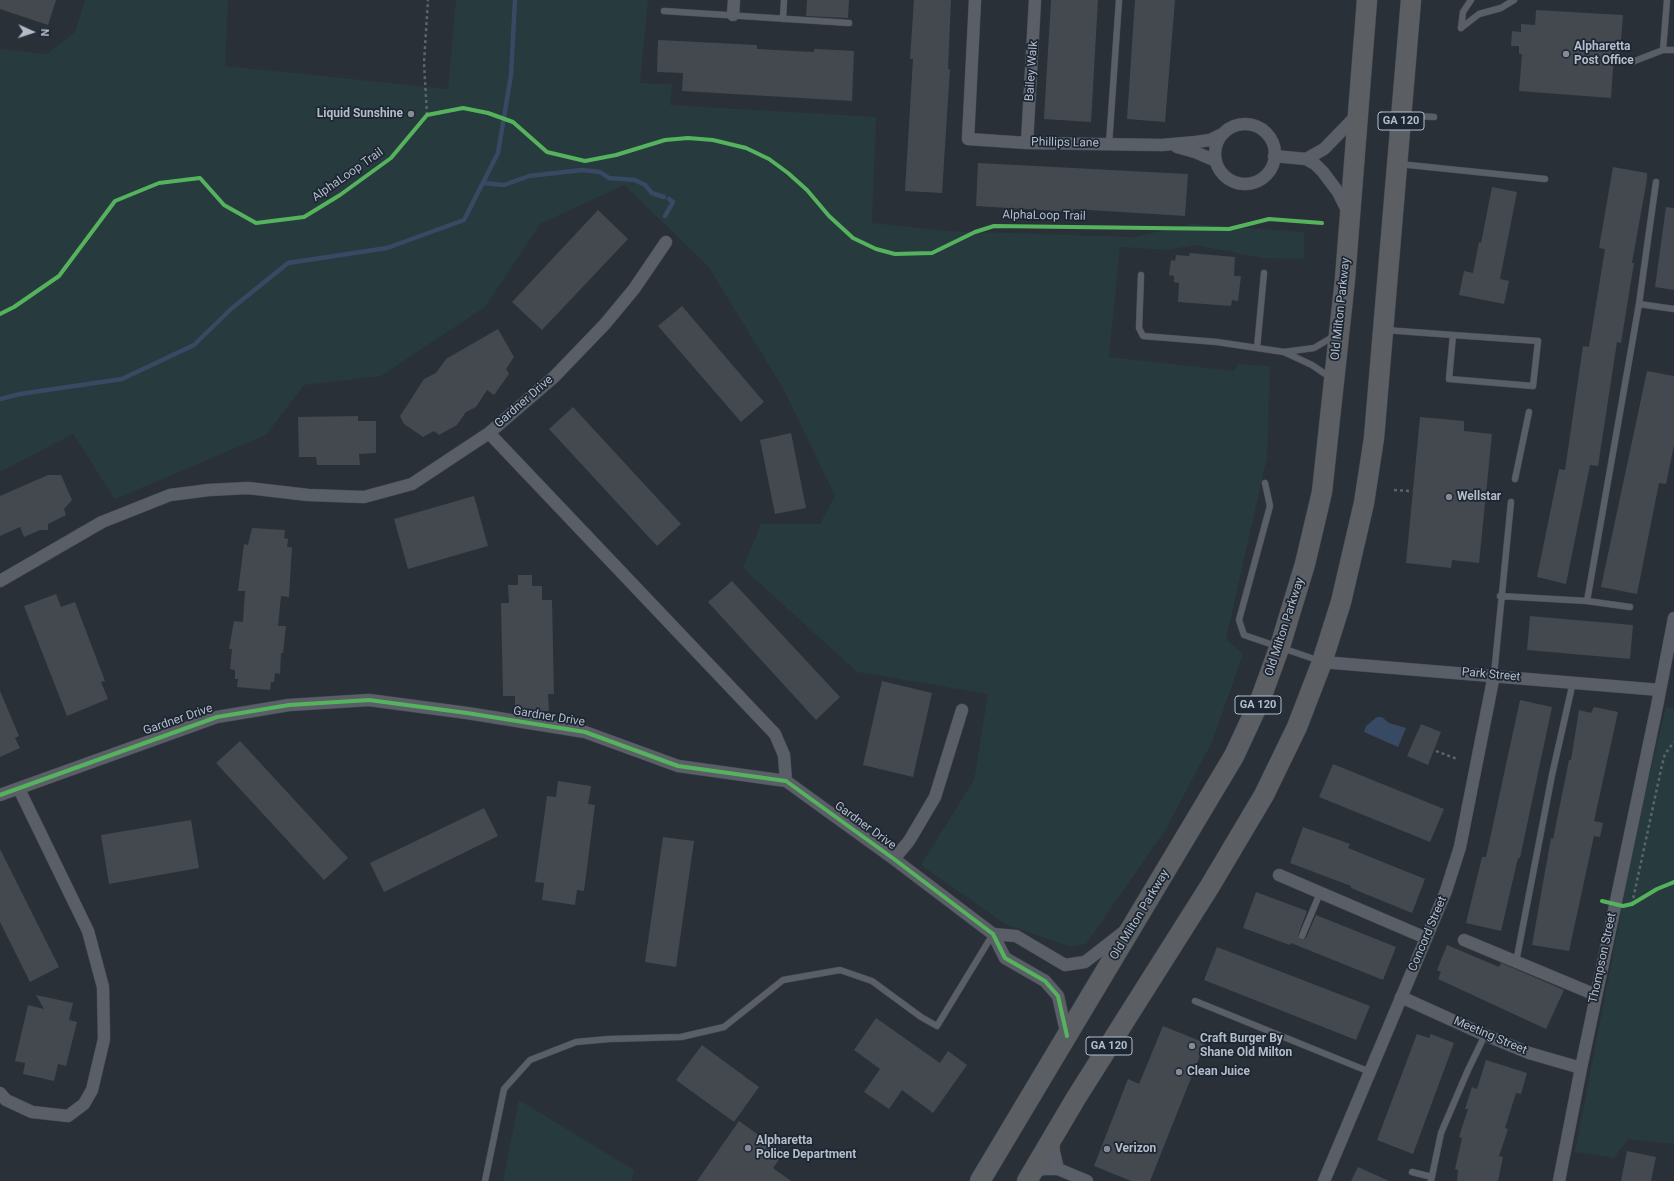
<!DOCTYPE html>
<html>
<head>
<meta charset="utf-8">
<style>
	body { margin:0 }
	#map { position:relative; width:1674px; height:1181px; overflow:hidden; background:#2a3038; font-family:Roboto,sans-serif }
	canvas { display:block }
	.north { position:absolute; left:12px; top:12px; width:40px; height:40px; -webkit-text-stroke:3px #1d2633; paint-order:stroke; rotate:93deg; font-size:11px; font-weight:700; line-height:16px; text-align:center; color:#b4bcc9 }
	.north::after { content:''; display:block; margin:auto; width:14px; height:18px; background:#b4bcc9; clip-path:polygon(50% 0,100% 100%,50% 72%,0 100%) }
</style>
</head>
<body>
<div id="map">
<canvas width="1674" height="1181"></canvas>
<div class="north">N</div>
</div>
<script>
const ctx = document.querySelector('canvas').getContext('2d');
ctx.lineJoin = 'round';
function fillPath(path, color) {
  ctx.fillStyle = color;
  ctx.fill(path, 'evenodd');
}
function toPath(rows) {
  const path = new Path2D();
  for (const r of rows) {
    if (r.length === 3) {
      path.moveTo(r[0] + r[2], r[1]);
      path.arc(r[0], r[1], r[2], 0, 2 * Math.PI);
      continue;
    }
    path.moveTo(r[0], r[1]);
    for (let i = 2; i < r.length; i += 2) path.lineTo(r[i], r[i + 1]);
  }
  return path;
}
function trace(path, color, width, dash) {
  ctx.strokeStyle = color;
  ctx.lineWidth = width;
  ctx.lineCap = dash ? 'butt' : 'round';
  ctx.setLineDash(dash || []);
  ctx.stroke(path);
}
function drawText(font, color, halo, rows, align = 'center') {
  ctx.font = font + ' Roboto,sans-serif';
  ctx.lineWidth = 3.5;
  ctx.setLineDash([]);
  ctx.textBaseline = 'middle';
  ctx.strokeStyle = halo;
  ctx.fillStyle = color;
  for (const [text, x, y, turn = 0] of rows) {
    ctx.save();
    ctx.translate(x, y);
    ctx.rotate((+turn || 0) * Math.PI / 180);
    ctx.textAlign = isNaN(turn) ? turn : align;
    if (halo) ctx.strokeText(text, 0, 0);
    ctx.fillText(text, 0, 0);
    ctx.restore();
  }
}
fillPath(toPath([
	[85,0,228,0,225,66,448,89,456,0,648,0,640,83,672,84,670,105,876,117,872,223,947,231,1134,237,1193,224,1304,232,1304,259,1263,258,1195,245,1167,250,1120,247,1109,357,1234,371,1238,364,1270,366,1267,457,1226,639,1243,654,1212,742,1166,829,1086,944,1070,947,1005,924,921,865,974,780,988,694,857,672,743,568,761,524,820,524,835,496,784,390,708,266,624,185,540,224,485,307,381,376,304,385,266,435,115,499,73,434,0,472,0,49,47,54,75,32],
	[1666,707,1674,708,1674,1144,1628,1139,1614,1158,1575,1152,1621,913,1616,912],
	[519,1100,634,1170,632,1181,503,1181]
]), '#273a3e');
fillPath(toPath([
	[1377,717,1382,717,1389,723,1406,728,1398,747,1364,732,1366,726]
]), '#384963');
trace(toPath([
	[483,183,504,185,529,176,582,170,600,172,609,178,635,180,645,185,652,193,664,197],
	[665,216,673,202,669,199],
	[0,399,20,394,122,379,194,345,231,309,288,263,387,248,464,220,498,153,511,75,515,0]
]), '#384963', 4.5);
fillPath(toPath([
	[0,0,56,0,48,25,0,9],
	[807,0,849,0,848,18,806,16],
	[914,0,951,0,948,69,950,69,942,193,905,191,913,59,910,59],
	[1051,0,1098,0,1091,122,1044,119],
	[1135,0,1175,0,1165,122,1127,119],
	[1536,10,1623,15,1620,53,1614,53,1611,98,1519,91,1522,54,1519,54,1519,46,1511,46,1512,31,1521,32,1521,24,1535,25],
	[658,40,757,45,757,49,814,52,814,49,854,51,852,101,682,91,683,73,657,72],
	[978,163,1188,174,1185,216,1073,209,1073,212,976,206],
	[1613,167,1647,173,1647,179,1632,263,1634,263,1621,343,1617,342,1598,466,1590,465,1566,584,1537,577,1559,469,1565,470,1583,346,1589,347,1605,249,1599,248],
	[1492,187,1517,192,1500,279,1509,281,1504,304,1459,295,1464,271,1473,273,1479,242,1481,243],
	[1666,207,1674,208,1674,290,1655,287],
	[598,210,628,239,542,330,512,302],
	[1190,253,1235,257,1234,276,1241,276,1238,301,1232,300,1231,306,1178,302,1179,283,1174,282,1174,276,1169,275,1171,260,1175,261,1176,255,1189,256],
	[682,306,764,402,741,422,658,326],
	[498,329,514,357,506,369,509,374,494,395,487,390,476,407,466,412,457,425,439,435,434,431,423,437,404,424,400,416,424,379,436,373,446,359],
	[1647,371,1674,376,1674,445,1666,484,1659,483,1637,594,1601,587],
	[573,407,681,524,657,546,549,429],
	[358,416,358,421,376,421,376,453,359,454,360,465,317,465,316,457,299,457,298,417],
	[1420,417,1464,421,1464,431,1492,434,1479,563,1452,560,1451,568,1406,563],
	[791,433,806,508,775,514,760,440],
	[48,475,61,475,72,500,64,509,66,515,48,524,48,530,40,530,24,537,20,527,0,536,0,496],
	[474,496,488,546,408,569,394,519],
	[252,528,285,530,284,538,288,539,287,547,292,547,289,597,281,596,278,626,286,626,283,653,281,653,280,674,275,673,274,682,271,682,270,690,237,687,238,679,235,679,235,670,230,669,232,649,229,649,234,621,243,622,245,591,238,591,244,544,248,545],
	[518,575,532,575,532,586,542,586,542,600,552,600,554,694,548,694,549,711,515,712,515,696,503,696,501,603,509,603,508,585,518,585],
	[732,581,840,697,816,720,708,602],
	[56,594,61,607,75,602,105,681,101,682,108,699,67,716,24,606],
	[1530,616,1633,625,1630,659,1527,650],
	[882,681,932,693,913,777,863,765],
	[0,691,19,736,15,738,20,748,0,757],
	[1520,700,1552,707,1520,858,1518,858,1501,931,1466,923,1482,857,1486,857],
	[1594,707,1618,712,1594,821,1603,823,1600,837,1594,836,1569,951,1532,945,1551,838,1553,839,1569,760,1571,760,1579,710,1591,713],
	[1421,724,1441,732,1428,765,1407,756],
	[240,741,348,858,324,880,216,763],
	[1333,764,1444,809,1430,842,1319,797],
	[558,781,591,786,588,804,595,805,584,891,577,890,575,905,542,900,544,883,535,882,547,796,556,797],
	[484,808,498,836,384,892,370,863],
	[191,820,199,868,109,884,101,835],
	[1303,827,1350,844,1348,848,1425,879,1412,913,1351,888,1351,886,1290,863],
	[663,837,694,841,676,967,645,962],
	[0,849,59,967,30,982,0,922],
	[1256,892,1307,911,1298,935,1301,940,1306,938,1316,915,1396,947,1383,980,1291,943,1290,945,1243,928],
	[1447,945,1499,967,1501,963,1564,990,1546,1029,1438,979,1441,972,1437,970],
	[1217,947,1370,1006,1356,1040,1204,980],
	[36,995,73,1003,69,1020,77,1022,66,1066,58,1064,54,1081,23,1074,25,1063,15,1061,28,1005,44,1009],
	[876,1018,940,1063,948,1051,967,1065,933,1113,902,1090,889,1109,864,1092,880,1069,854,1050],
	[1163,1026,1205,1043,1150,1181,1131,1181,1094,1166,1128,1079,1139,1084],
	[1417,1034,1429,1038,1431,1034,1454,1043,1413,1154,1377,1140],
	[702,1045,759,1087,734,1122,676,1080],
	[1486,1060,1527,1073,1521,1094,1516,1093,1505,1128,1508,1129,1499,1156,1503,1157,1498,1181,1457,1181,1458,1170,1455,1169,1462,1138,1459,1137,1468,1109,1465,1109,1472,1087,1477,1089],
	[739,1121,784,1153,773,1168,791,1181,697,1181],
	[1627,1151,1656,1157,1651,1181,1621,1181],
	[1358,1167,1389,1181,1351,1181]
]), '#444950');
const service = toPath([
	[664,11,849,23],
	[783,19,784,0],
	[1461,28,1479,14,1501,8,1514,0],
	[1461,28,1463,12,1471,0],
	[1663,50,1667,0],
	[1632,62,1663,50,1674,50],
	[1403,115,1434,117],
	[1109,144,1119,0],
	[1399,164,1545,179],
	[1141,275,1139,328,1143,336,1217,342,1284,352,1314,348,1336,335],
	[1639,304,1674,309],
	[1385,330,1453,335,1538,341,1533,386,1449,379,1453,335],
	[1257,348,1264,273],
	[1284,352,1312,365,1331,378],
	[1515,479,1529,412],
	[1265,483,1270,506,1239,620,1244,635,1320,661],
	[1500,596,1587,601,1630,607],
	[1587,601,1639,304,1656,182],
	[1494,675,1511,502],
	[1302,936,1320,893],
	[1516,962,1552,775,1573,682],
	[1195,1001,1370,1072],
	[1412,1172,1432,1177],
	[485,1181,504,1089,530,1060,576,1042,609,1039,681,1037,724,1027,783,980,840,970,872,981,921,1017,937,1026,993,934],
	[1431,1181,1441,1133,1468,1070,1485,1035]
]);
const minor = toPath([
	[975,0,968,139,1027,143,1162,145,1196,142,1210,140,1222,134],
	[733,15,734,0],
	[1245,154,30],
	[1027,143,1035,0],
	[1177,147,1195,152,1216,161],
	[1274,156,1306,159,1315,164,1323,172,1338,192,1348,212],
	[1306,159,1324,149,1357,115],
	[489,433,775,734,784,755,786,781],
	[0,581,102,522,170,495,209,490,248,488,308,495,364,497,412,484,489,433,554,377,605,324,634,289,666,242],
	[1322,662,1660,690],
	[0,795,217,717,289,705,369,700,467,713,585,732,678,766,786,781,894,859,993,934,1005,958,1045,981,1058,996,1067,1036],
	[894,859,909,841,935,797,962,710],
	[1279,875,1426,938],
	[993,934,1016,936,1065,965,1085,962,1126,930],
	[1464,940,1596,995],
	[1401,997,1485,1035,1529,1053,1581,1068],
	[0,1093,6,1100,32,1112,68,1116,84,1104,92,1090,104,1039,103,987,88,931,19,789],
	[1053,1139,1054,1152,1058,1169],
	[1032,1173,1043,1169,1058,1169,1087,1181],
	[1324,1181,1446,891,1460,847,1494,675],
	[1559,1181,1581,1068,1657,706,1674,618]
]);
const trunk = toPath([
	[980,1181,1234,756,1261,698,1281,643,1305,564,1322,492,1345,279,1367,0],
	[1027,1181,1076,1098,1210,886,1264,795,1297,727,1322,662,1341,602,1364,503,1374,438,1411,0]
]);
trace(service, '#484c53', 7);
trace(minor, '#484c53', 13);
trace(trunk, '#474c53', 21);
trace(toPath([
	[427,115,424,63,428,0],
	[1394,490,1409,491],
	[1436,751,1457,759],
	[1632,904,1662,765,1665,754,1674,742]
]), '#5d636a', 2.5, [3, 3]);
trace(service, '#5a5e66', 6);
trace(minor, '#5a5e66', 12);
trace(trunk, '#5b5f64', 20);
trace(toPath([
	[0,314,14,307,59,276,115,201,159,183,200,178,224,205,256,223,304,217,340,195,391,158,427,115,463,108,488,113,513,122,547,152,585,161,616,155,665,140,688,138,713,140,746,148,769,159,788,173,807,190,829,216,853,238,876,249,895,254,932,253,975,232,994,226,1229,229,1269,219,1322,223],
	[0,795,217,717,289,705,369,700,467,713,585,732,678,766,786,781,894,859,993,934,1005,958,1045,981,1058,996,1067,1036],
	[1602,901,1623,906,1632,904,1657,889,1674,882]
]), '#56b35d', 4);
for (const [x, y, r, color] of [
	[1566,54,4,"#848b96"],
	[411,114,4,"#848b96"],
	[1449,497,4,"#848b96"],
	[1192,1046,4,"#848b96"],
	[1179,1072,4,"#848b96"],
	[748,1148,4,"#848b96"],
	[1107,1149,4,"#848b96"]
]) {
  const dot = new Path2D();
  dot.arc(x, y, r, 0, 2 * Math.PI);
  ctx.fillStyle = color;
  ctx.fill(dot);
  trace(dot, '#1d2633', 1.5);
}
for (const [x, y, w] of [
	[1401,121,46],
	[1258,705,46],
	[1109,1046,46]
]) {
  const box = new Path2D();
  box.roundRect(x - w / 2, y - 9, w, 18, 3);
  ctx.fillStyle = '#1d2633';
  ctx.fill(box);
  trace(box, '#b4bcc9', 1);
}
drawText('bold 11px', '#b4bcc9', null, [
	["GA 120",1401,121],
	["GA 120",1258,705],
	["GA 120",1109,1046]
]);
drawText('bold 12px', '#b4bcc9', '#1d2633', [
	["Alpharetta",1574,47],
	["Post Office",1574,61],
	["Liquid Sunshine",403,114,"right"],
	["Wellstar",1457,497],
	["Craft Burger By",1200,1039],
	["Shane Old Milton",1200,1053],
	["Clean Juice",1187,1072],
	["Alpharetta",756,1141],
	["Police Department",756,1155],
	["Verizon",1115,1149]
], 'left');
drawText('12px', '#b4bcc9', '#1d2633', [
	["Bailey Walk",1032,71,-86],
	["Phillips Lane",1065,143,1],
	["AlphaLoop Trail",348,175,-35],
	["AlphaLoop Trail",1044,216,1],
	["Old Milton Parkway",1341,309,-84],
	["Gardner Drive",524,402,-41],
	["Old Milton Parkway",1285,627,-72],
	["Park Street",1491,675,5],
	["Gardner Drive",549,717,9],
	["Gardner Drive",178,720,-19],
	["Gardner Drive",865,826,36],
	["Old Milton Parkway",1140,915,-59],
	["Concord Street",1428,934,-67],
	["Thompson Street",1603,958,-78],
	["Meeting Street",1490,1036,23]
]);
</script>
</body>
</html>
